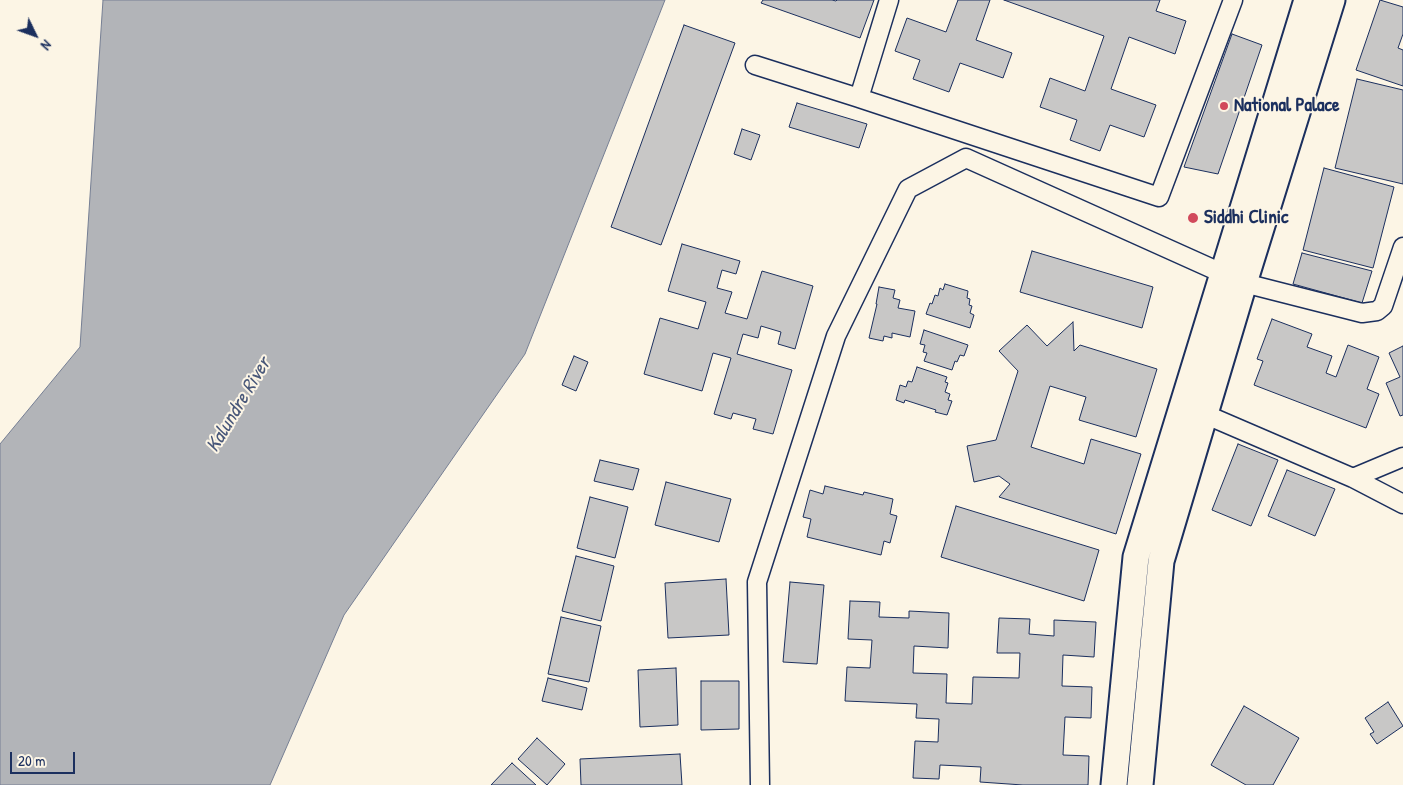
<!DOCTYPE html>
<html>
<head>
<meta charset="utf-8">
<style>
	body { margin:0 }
	#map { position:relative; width:1403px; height:785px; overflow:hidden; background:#fcf5e5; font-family:"Patrick Hand",sans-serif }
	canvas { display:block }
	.north { position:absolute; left:10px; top:10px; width:50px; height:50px; -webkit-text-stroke:4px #fcf5e5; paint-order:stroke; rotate:132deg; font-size:14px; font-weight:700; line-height:20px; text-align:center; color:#1b2f5e }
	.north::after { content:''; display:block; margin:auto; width:18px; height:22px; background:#1b2f5e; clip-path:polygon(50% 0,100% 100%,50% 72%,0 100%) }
	.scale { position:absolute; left:10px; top:752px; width:65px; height:22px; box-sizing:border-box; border:2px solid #1b2f5e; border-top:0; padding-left:6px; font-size:15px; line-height:18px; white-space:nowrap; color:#1b2f5e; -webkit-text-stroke:4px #fcf5e5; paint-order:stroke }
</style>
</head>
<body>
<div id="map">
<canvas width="1403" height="785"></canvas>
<div class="north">N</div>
<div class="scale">20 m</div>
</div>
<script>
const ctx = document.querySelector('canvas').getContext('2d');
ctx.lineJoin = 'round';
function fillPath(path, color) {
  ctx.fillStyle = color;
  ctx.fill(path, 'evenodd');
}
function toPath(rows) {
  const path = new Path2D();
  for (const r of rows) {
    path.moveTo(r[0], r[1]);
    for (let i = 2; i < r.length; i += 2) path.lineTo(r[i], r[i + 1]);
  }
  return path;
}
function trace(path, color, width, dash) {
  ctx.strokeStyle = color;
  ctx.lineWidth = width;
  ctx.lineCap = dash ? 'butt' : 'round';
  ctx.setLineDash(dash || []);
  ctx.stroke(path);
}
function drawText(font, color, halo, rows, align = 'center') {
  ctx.font = font + ' "Patrick Hand",sans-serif';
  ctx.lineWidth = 4;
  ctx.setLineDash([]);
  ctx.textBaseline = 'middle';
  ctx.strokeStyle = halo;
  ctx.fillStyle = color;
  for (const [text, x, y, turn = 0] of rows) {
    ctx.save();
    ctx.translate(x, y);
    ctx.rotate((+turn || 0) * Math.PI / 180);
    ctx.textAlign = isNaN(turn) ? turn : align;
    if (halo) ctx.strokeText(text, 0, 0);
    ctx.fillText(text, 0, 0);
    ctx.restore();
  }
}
const water = toPath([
	[103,0,665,0,525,354,344,615,270,785,0,785,0,444,80,347,103,0]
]);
fillPath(water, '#b2b4b8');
trace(water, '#767f94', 1);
const building = toPath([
	[763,0,832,0,836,1,837,0,874,0,860,38,761,3,763,0],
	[958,0,990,0,976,40,1012,53,1003,78,960,63,949,92,913,79,920,60,895,51,907,18,946,32,958,0],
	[1004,0,1160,0,1156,11,1186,21,1175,54,1129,37,1111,89,1156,105,1144,137,1110,125,1100,151,1070,140,1077,120,1040,107,1050,78,1085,91,1104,36,1004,0],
	[1380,0,1403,7,1403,34,1398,48,1403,50,1403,86,1356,70,1380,0],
	[684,25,735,43,661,245,611,227,684,25],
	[1232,34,1262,45,1218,174,1184,167,1232,34],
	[1357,79,1403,90,1403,184,1335,168,1357,79],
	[797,103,867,124,859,148,789,127,797,103],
	[742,129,760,135,751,160,734,154,742,129],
	[1324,168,1394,187,1373,268,1303,250,1324,168],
	[682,244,740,261,736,274,722,270,717,288,732,292,725,313,747,319,762,271,813,286,795,349,778,344,781,332,761,326,758,338,743,334,737,354,792,370,773,434,753,429,756,419,733,413,731,419,714,414,731,358,713,353,702,391,644,374,660,318,698,329,706,302,668,291,682,244],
	[1032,251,1153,287,1142,328,1020,292,1032,251],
	[1302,253,1372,271,1362,303,1293,284,1302,253],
	[945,284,968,291,967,298,970,299,969,305,972,306,970,313,974,315,970,328,926,314,930,303,932,304,935,295,938,296,940,288,943,290,945,284],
	[879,287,895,290,893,298,900,300,898,308,915,311,910,337,892,333,892,338,884,336,883,341,869,338,877,304,876,304,879,287],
	[1272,319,1312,334,1307,347,1332,356,1326,373,1336,377,1348,345,1379,357,1367,389,1379,394,1366,428,1254,385,1263,361,1257,359,1272,319],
	[1073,322,1074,351,1080,345,1157,369,1136,437,1079,420,1086,397,1050,386,1031,447,1084,464,1091,439,1141,454,1116,534,999,497,1010,484,999,476,974,482,967,446,996,440,1018,371,999,351,1027,325,1047,346,1073,322],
	[924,330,968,345,964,356,960,355,957,362,955,361,952,370,924,361,927,353,923,352,925,345,920,344,924,330],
	[1403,346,1403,415,1400,416,1386,383,1400,377,1389,353,1403,346],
	[574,356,588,362,576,391,562,385,574,356],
	[917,367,947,377,945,382,948,383,945,392,950,394,948,400,952,401,947,415,935,412,936,410,905,400,904,403,896,400,900,385,906,387,908,381,912,382,917,367],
	[1238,444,1278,460,1251,526,1212,510,1238,444],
	[600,460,639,469,633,490,594,481,600,460],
	[1287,470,1335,489,1315,536,1268,516,1287,470],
	[666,482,731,499,719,542,655,525,666,482],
	[825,486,863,495,864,492,893,499,890,514,897,516,890,543,884,541,881,555,807,537,811,519,803,517,810,490,823,494,825,486],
	[590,497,628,507,615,558,577,548,590,497],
	[956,506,1099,550,1084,601,941,557,956,506],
	[576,556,614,566,601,621,562,611,576,556],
	[726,579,729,635,668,638,665,583,726,579],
	[790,582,824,585,817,664,783,662,790,582],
	[850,601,880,602,879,617,909,618,909,611,949,613,948,648,914,646,913,673,947,674,946,703,972,704,973,677,1019,678,1020,653,997,653,999,618,1030,619,1029,634,1054,636,1054,620,1096,622,1094,657,1063,655,1062,686,1092,687,1091,718,1065,717,1063,755,1089,756,1088,785,1023,785,980,782,981,767,940,765,939,779,913,778,915,741,938,742,939,719,916,718,917,704,845,701,847,667,870,668,872,640,848,639,850,601],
	[561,617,601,626,589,682,548,674,561,617],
	[676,668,678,725,640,727,638,670,676,668],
	[548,678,587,688,582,710,542,701,548,678],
	[701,681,739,681,739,729,701,730,701,681],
	[1388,702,1403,726,1377,744,1370,734,1374,732,1365,718,1388,702],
	[1244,706,1299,738,1273,785,1246,785,1211,765,1244,706],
	[537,738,565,764,547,785,518,759,537,738],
	[680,754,682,785,581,785,580,759,680,754],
	[512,763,536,785,491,785,512,763]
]);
fillPath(building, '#c8c7c6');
trace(building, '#1b2f5e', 1);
const street = toPath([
	[889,0,859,98,1159,197,1233,0],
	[755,65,859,98],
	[1195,410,1353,478,1403,504],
	[1353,478,1403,457],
	[760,785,757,582,836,336,908,189,966,158,1244,283,1362,313,1377,311,1383,306,1403,247]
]);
const secondary = toPath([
	[1114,785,1136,557,1307,0],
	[1140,785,1161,561,1244,283,1332,0]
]);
trace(street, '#1b2f5e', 21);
trace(secondary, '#1b2f5e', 29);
trace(street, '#fcf5e5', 18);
trace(secondary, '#fcf5e5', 25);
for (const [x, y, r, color] of [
	[1224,106,5,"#d1495b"],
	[1193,218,6,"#d1495b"]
]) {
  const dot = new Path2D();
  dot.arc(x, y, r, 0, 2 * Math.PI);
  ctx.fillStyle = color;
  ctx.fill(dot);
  trace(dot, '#fcf5e5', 2);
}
drawText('bold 19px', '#1b2f5e', '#fcf5e5', [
	["National Palace",1234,106],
	["Siddhi Clinic",1204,218]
], 'left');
drawText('italic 20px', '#485779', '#fcf5e5', [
	["Kalundre River",239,405,-59]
]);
</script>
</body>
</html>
